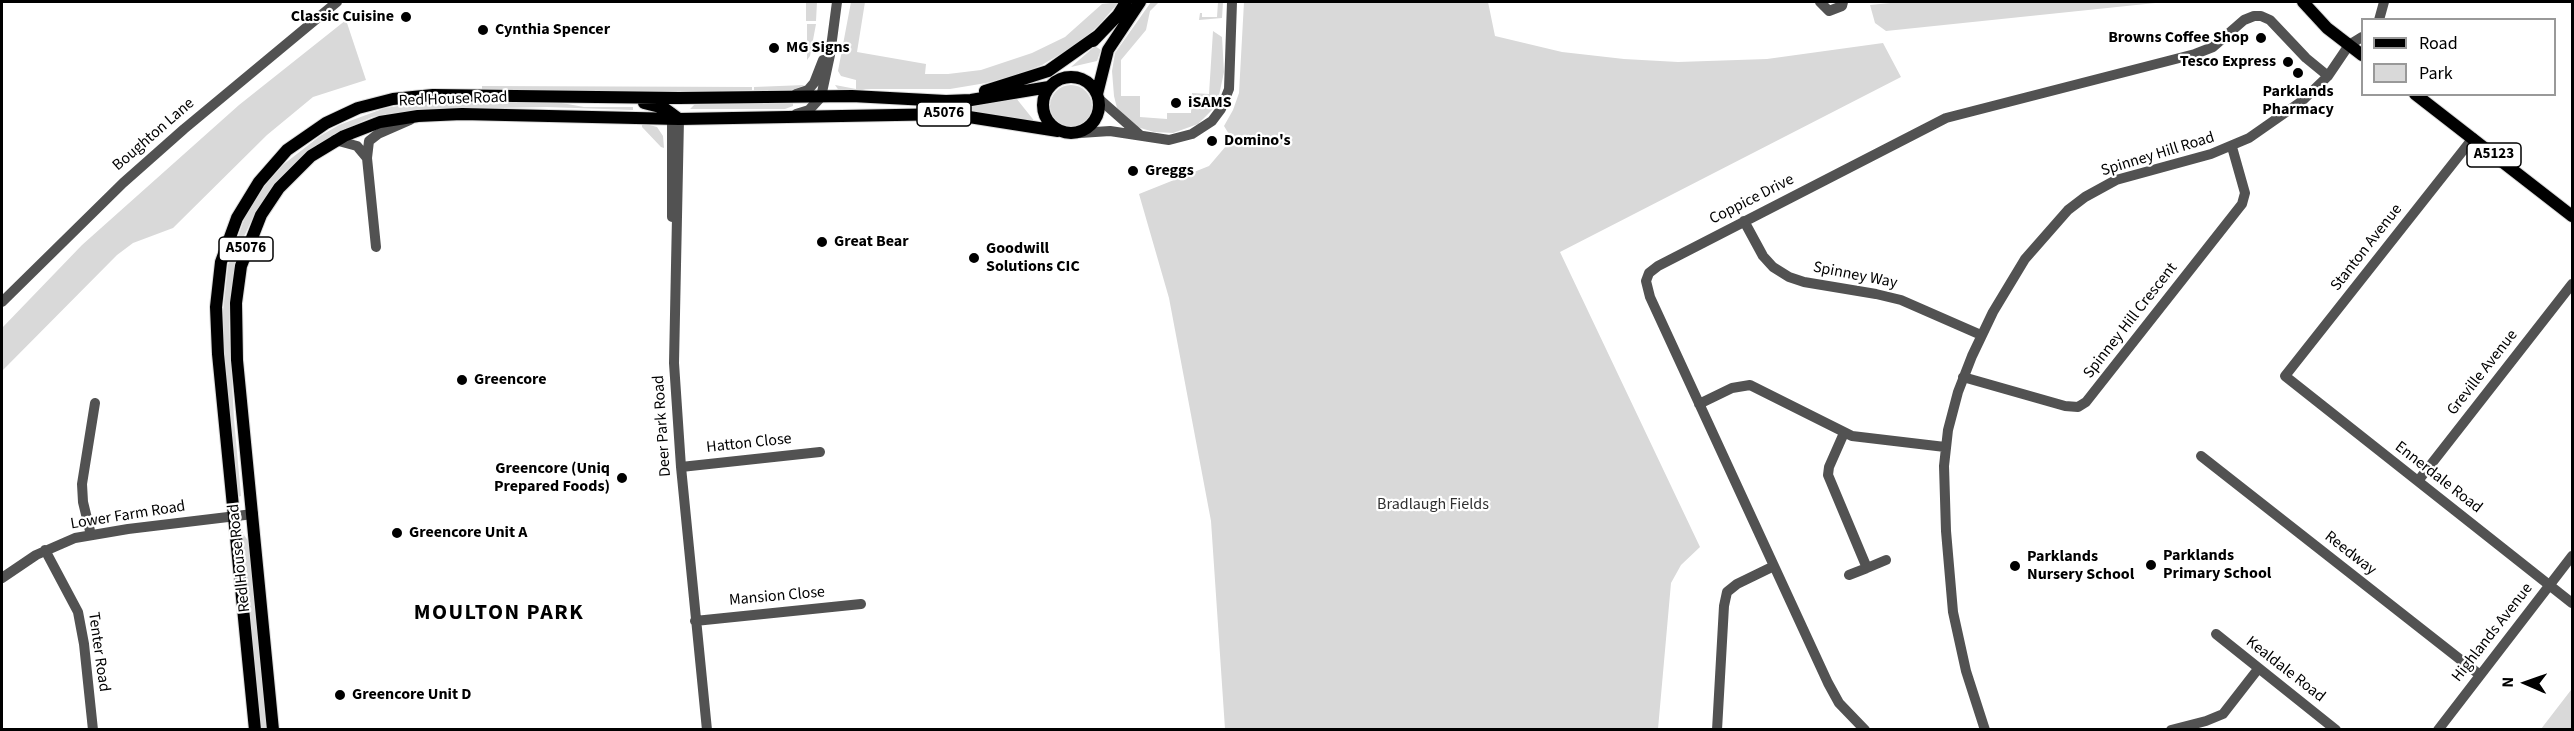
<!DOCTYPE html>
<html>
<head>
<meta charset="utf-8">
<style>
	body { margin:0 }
	#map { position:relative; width:2574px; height:731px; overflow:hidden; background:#fff; font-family:"Source Sans 3",sans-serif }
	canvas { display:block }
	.frame { position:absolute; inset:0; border:3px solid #000; pointer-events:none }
	.legend { position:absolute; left:2361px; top:18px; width:195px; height:78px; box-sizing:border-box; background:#fff; border:2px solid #999; margin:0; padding:8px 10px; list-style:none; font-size:18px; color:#000 }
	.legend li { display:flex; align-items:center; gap:12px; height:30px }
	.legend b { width:30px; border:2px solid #999 }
	.north { position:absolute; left:2496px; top:653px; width:60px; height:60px; -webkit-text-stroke:4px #fff; paint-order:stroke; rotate:272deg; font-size:16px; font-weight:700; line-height:24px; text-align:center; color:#000 }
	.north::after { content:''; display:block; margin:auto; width:21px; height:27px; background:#000; clip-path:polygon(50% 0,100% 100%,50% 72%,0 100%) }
</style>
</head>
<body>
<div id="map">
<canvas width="2574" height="731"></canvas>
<div class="frame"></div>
<ul class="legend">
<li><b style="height:8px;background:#000"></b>Road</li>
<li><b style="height:16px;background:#d9d9d9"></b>Park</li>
</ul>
<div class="north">N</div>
</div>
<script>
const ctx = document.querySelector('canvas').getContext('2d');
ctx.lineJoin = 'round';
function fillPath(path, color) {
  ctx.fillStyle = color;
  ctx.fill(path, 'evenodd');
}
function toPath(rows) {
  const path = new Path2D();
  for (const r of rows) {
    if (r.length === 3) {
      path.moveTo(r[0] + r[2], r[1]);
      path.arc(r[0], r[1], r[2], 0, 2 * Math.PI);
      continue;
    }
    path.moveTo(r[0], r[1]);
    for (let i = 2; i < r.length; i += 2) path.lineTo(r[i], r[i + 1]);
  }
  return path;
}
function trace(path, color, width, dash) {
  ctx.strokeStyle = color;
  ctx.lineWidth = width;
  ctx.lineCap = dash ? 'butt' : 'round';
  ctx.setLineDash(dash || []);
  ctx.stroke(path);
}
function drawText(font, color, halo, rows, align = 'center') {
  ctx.font = font + ' "Source Sans 3",sans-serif';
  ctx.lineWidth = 4.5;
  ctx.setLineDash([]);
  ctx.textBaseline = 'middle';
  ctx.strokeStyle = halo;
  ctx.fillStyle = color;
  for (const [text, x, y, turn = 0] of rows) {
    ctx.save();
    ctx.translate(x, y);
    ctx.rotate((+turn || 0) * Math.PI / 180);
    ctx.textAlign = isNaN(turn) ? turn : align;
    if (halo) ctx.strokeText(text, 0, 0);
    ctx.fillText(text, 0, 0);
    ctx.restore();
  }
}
fillPath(toPath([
	[806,2,817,2,816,21,806,21],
	[851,2,865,2,857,52,926,64,925,74,948,74,981,70,1032,53,1065,37,1102,4,1119,2,1099,25,1079,43,1042,65,1019,74,986,83,950,89,862,89,873,92,840,92,835,85,856,89,856,80,841,76,838,71],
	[1151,2,1159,2,1150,11,1146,30,1121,60,1121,96,1140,96,1140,117,1167,119,1167,113,1191,113,1192,93,1209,94,1213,31,1222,37,1224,72,1218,100,1212,110,1198,124,1173,133,1154,132,1137,127,1127,120,1117,108,1114,96,1112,71,1115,53],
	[1218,2,1223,2,1222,18,1199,20,1200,13,1202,13,1202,17,1217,17],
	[1244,2,1488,2,1495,36,1562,52,1624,59,1678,62,1767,59,1883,43,1901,77,1560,252,1700,547,1681,565,1671,583,1658,729,1225,729,1211,521,1169,298,1139,194,1209,166,1232,139,1224,126,1233,110,1239,93],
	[1901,2,2165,2,1886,31,1875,23,1870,5],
	[346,20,366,80,313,97,267,135,173,228,133,243,117,255,2,371,2,328,82,245,239,105],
	[807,24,816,24,810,56,807,60],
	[1095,46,1101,50,1097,61,1071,67],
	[1071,106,21],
	[805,85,792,90,754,91,754,87],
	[482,86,752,87,752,90,686,93,482,89],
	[1016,98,1036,123,971,111,971,104],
	[431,101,556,102,584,107,633,107,633,110,547,107,444,109,387,114,372,117,336,133,300,158,284,174,255,213,241,243,231,289,229,324,234,419,241,496,238,497,224,348,223,311,228,265,246,214,266,184,284,164,320,136,339,125,385,108],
	[793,102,793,106,785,109,690,109,695,104],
	[642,123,657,127,663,136,664,148,661,147,642,127],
	[241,531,249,542,268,729,261,729],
	[2571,690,2572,729,2541,729]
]), '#d9d9d9');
const major = toPath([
	[2303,2,2327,28,2362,55],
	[1093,41,1118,15,1126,2],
	[1071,105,28],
	[985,91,1048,71,1099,35],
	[1097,94,1108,50,1140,2],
	[2415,94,2572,216],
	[644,103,664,108,679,119],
	[255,730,218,354,216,307,221,262,237,218,259,182,287,150,326,123,358,108,393,99,433,95,679,98,852,96,946,101,971,100,1049,87],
	[273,730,237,360,236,303,241,266,261,215,279,188,311,156,344,136,380,122,418,116,462,114,679,119,950,114,1058,131]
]);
trace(major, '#dbdbdb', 14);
trace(toPath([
	[1820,2,1829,11,1842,6,1843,2],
	[2379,20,2384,2],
	[796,94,808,90,814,83,823,60],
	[1098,98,1140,135],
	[672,113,672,217],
	[796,114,809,110,821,97,830,55,837,2],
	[679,119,674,363,681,467,707,730],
	[1080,133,1110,131,1169,140,1192,134,1212,121,1221,109,1229,89,1232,2],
	[2473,138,2285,376,2572,603],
	[335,140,357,146,367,158],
	[1744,221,1763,256,1773,267,1789,277,1804,282,1876,294,1901,300,1981,335],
	[376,247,367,158,369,141,378,134,410,120],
	[2,302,123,183,184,129,337,2],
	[1963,377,2065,406,2078,407,2086,402,2242,204,2245,193,2232,147],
	[1699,404,1732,388,1750,385,1852,436,1945,447],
	[1844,433,1829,467,1828,475,1867,568,1849,575],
	[2201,456,2480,675],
	[681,467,820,452],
	[2418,481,2572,284],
	[91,535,83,502,82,484,95,403],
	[45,550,78,612,84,644,93,730],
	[1867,568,1886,560],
	[2,578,36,555,75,538,128,529,253,514],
	[695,621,861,604],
	[2216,634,2336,730],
	[1717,730,1724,606,1727,592,1737,584,1774,566],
	[1865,730,1839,703,1828,683,1650,297,1646,281,1649,273,1658,266,1946,118,2195,54,2213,47,2244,20,2254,16,2261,16,2270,20,2306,58,2328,76],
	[1985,730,1966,671,1953,612,1946,531,1944,466,1948,430,1958,392,1972,356,1993,312,2025,259,2068,210,2085,197,2116,180,2211,154,2249,138,2302,101,2328,76,2349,45,2362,37],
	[2171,730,2206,721,2223,714,2258,669],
	[2438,730,2572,556]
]), '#525252', 10);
trace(major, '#000', 12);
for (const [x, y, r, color] of [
	[406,17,6,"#000"],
	[483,30,6,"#000"],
	[2261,38,6,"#000"],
	[774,48,6,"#000"],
	[2288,62,6,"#000"],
	[2298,73,6,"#000"],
	[1176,103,6,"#000"],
	[1212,141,6,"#000"],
	[1133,171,6,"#000"],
	[822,242,6,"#000"],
	[974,258,6,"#000"],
	[462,380,6,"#000"],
	[622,478,6,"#000"],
	[397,533,6,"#000"],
	[2151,565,6,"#000"],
	[2015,566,6,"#000"],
	[340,695,6,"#000"]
]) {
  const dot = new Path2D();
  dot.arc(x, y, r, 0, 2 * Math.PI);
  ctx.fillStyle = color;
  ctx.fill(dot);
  trace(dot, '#fff', 2);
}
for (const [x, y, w] of [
	[944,114,54],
	[2494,155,54],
	[246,249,54]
]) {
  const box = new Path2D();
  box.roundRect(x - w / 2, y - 12, w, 24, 4.5);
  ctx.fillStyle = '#fff';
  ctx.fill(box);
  trace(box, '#000', 1.5);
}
drawText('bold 15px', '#000', null, [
	["A5076",944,114],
	["A5123",2494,155],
	["A5076",246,249]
]);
drawText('bold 16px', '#000', '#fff', [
	["Classic Cuisine",394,17,"right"],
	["Cynthia Spencer",495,30],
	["Browns Coffee Shop",2249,38,"right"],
	["MG Signs",786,48],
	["Tesco Express",2276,62,"right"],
	["Parklands",2298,92,"center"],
	["Pharmacy",2298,110,"center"],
	["iSAMS",1188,103],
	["Domino's",1224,141],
	["Greggs",1145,171],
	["Great Bear",834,242],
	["Goodwill",986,249],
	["Solutions CIC",986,267],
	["Greencore",474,380],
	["Greencore (Uniq",610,469,"right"],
	["Prepared Foods)",610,487,"right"],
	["Greencore Unit A",409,533],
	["Parklands",2163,556],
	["Primary School",2163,574],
	["Parklands",2027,557],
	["Nursery School",2027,575],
	["Greencore Unit D",352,695]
], 'left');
drawText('16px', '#000', '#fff', [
	["Red House Road",453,100,-2],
	["Boughton Lane",154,135,-41],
	["Spinney Hill Road",2158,155,-17],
	["Coppice Drive",1752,200,-27],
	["Stanton Avenue",2367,248,-52],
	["Spinney Way",1855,276,11],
	["Spinney Hill Crescent",2131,321,-52],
	["Greville Avenue",2483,373,-52],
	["Deer Park Road",663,426,-94],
	["Hatton Close",749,444,-6],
	["Ennerdale Road",2438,478,38],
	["Lower Farm Road",128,516,-9],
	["Reedway",2350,554,38],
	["Red House Road",240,558,-96],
	["Mansion Close",777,597,-5],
	["Highlands Avenue",2493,633,-52],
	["Tenter Road",98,652,82],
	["Kealdale Road",2285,670,38]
]);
drawText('16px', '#303030', '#fff', [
	["Bradlaugh Fields",1433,505]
]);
ctx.letterSpacing = '1.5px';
drawText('bold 22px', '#000', '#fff', [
	["MOULTON PARK",499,614]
]);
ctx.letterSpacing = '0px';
</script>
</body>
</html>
